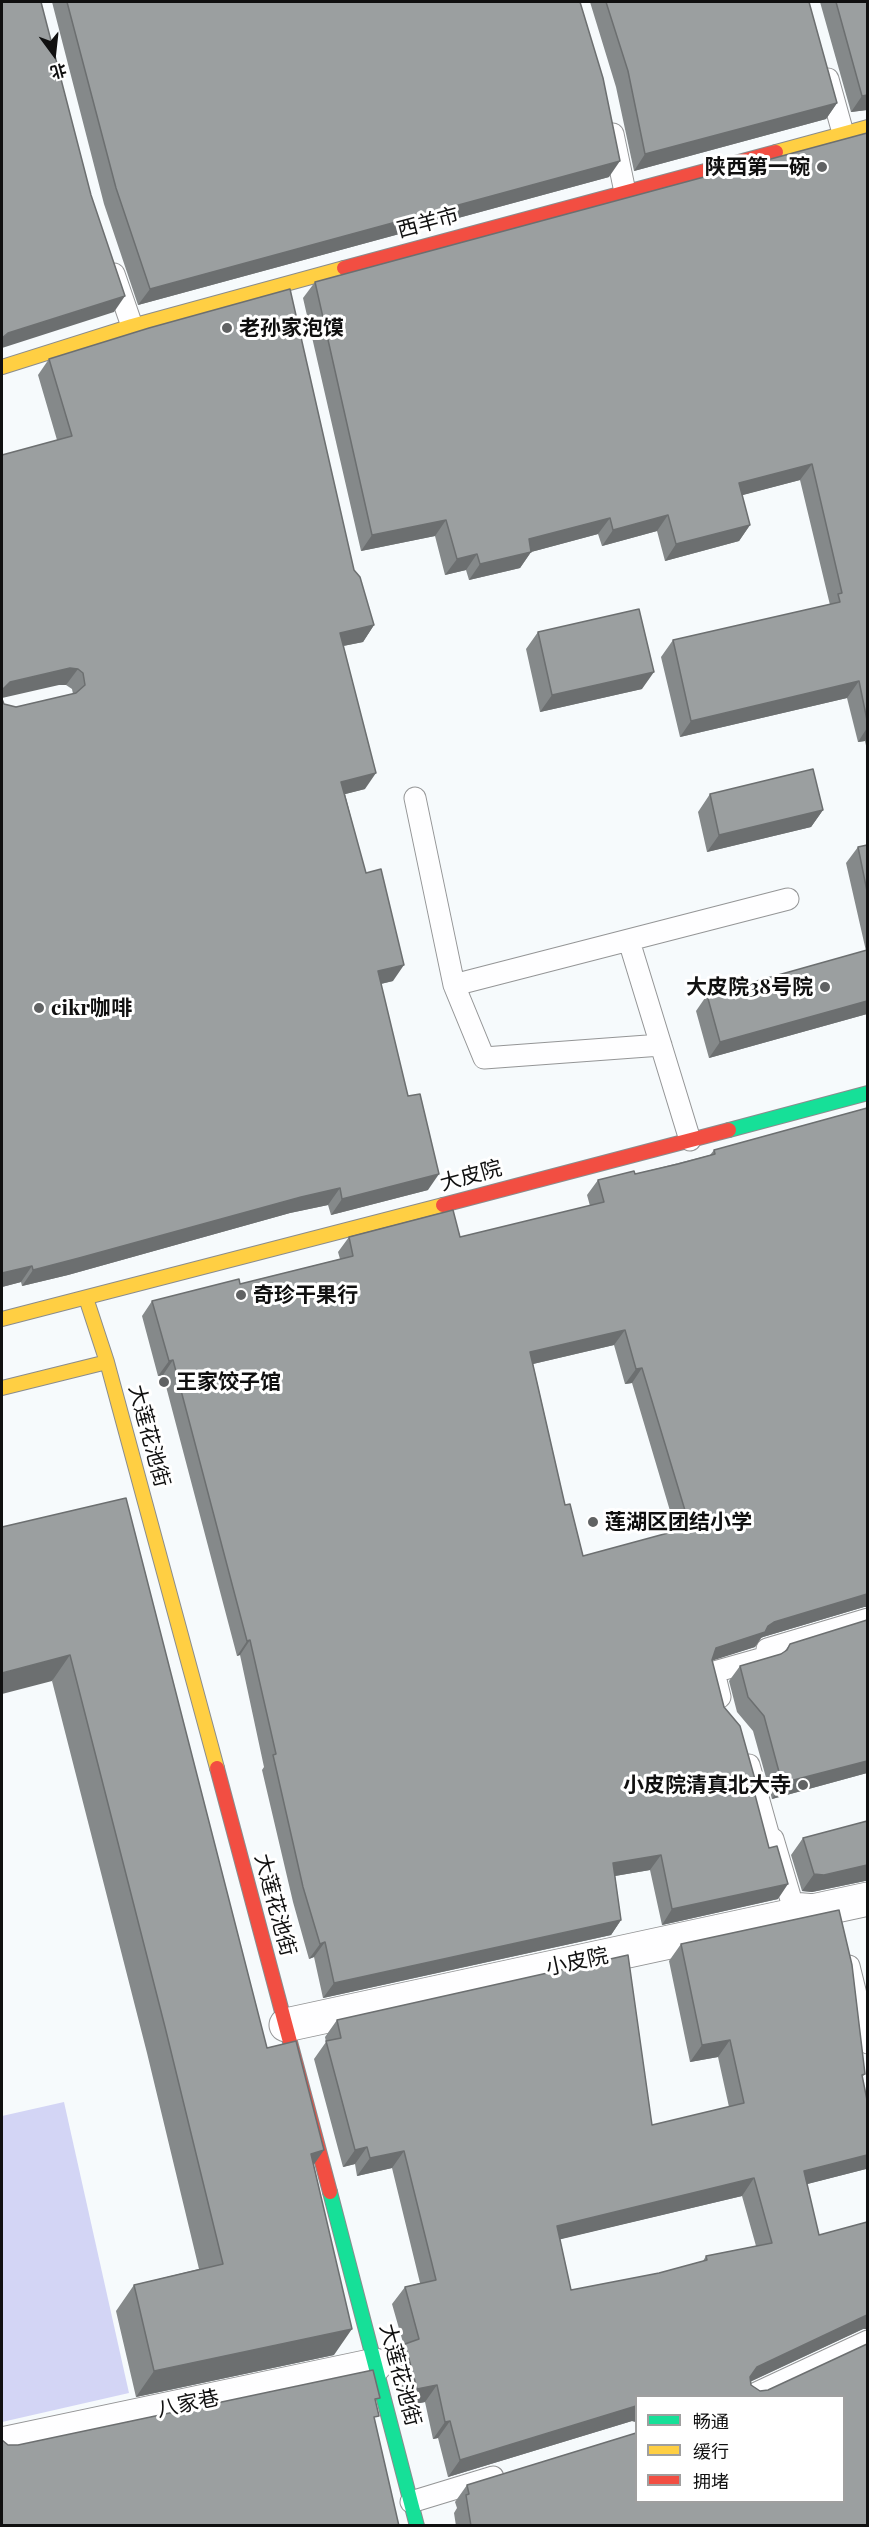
<!DOCTYPE html>
<html>
<head>
<meta charset="utf-8">
<style>
	body { margin:0 }
	#map { position:relative; width:869px; height:2527px; overflow:hidden; background:#f6fafc; font-family:"Playfair Display","Noto Sans SC",serif }
	canvas { display:block }
	.frame { position:absolute; inset:0; border:3px solid #101010; pointer-events:none }
	.legend { position:absolute; left:635px; top:2395px; width:210px; height:108px; box-sizing:border-box; background:#fff; border:2px solid #9f9f9f; margin:0; padding:8px 10px; list-style:none; font-size:18px; color:#101010 }
	.legend li { display:flex; align-items:center; gap:12px; height:30px }
	.legend b { width:30px; border:2px solid #9f9f9f }
	.north { position:absolute; left:24px; top:24px; width:60px; height:60px; -webkit-text-stroke:4px #fff; paint-order:stroke; rotate:165deg; font-size:16px; font-weight:700; line-height:24px; text-align:center; color:#101010 }
	.north::after { content:''; display:block; margin:auto; width:21px; height:27px; background:#101010; clip-path:polygon(50% 0,100% 100%,50% 72%,0 100%) }
</style>
</head>
<body>
<div id="map">
<canvas width="869" height="2527"></canvas>
<div class="frame"></div>
<ul class="legend">
<li><b style="height:8px;background:#16e098"></b>畅通</li>
<li><b style="height:8px;background:#ffcf43"></b>缓行</li>
<li><b style="height:8px;background:#f24e42"></b>拥堵</li>
</ul>
<div class="north">北</div>
</div>
<script>
const ctx = document.querySelector('canvas').getContext('2d');
ctx.lineJoin = 'round';
function fillPath(path, color) {
  ctx.fillStyle = color;
  ctx.fill(path, 'evenodd');
}
function toPath(rows) {
  const path = new Path2D();
  for (const r of rows) {
    path.moveTo(r[0], r[1]);
    for (let i = 2; i < r.length; i += 2) path.lineTo(r[i], r[i + 1]);
  }
  return path;
}
function trace(path, color, width, dash) {
  ctx.strokeStyle = color;
  ctx.lineWidth = width;
  ctx.lineCap = dash ? 'butt' : 'round';
  ctx.setLineDash(dash || []);
  ctx.stroke(path);
}
function drawText(font, color, halo, rows, align = 'center') {
  ctx.font = font + ' "Playfair Display","Noto Sans SC",serif';
  ctx.lineWidth = 6;
  ctx.setLineDash([]);
  ctx.textBaseline = 'middle';
  ctx.strokeStyle = halo;
  ctx.fillStyle = color;
  for (const [text, x, y, turn = 0] of rows) {
    ctx.save();
    ctx.translate(x, y);
    ctx.rotate((+turn || 0) * Math.PI / 180);
    ctx.textAlign = isNaN(turn) ? turn : align;
    if (halo) ctx.strokeText(text, 0, 0);
    ctx.fillText(text, 0, 0);
    ctx.restore();
  }
}
fillPath(toPath([
	[64,2102,129,2393,2,2422,2,2116]
]), '#d3d5f5');
const lane = toPath([
	[828,79,843,133],
	[613,134,625,192],
	[114,274,132,326],
	[415,798,454,985,484,1058,661,1045],
	[629,941,690,1140],
	[454,985,788,899],
	[720,1697,714,1672,767,1657,767,1649,868,1619],
	[749,1765,770,1840,773,1839,792,1903,816,1905],
	[849,1966,868,2043],
	[750,2396,868,2341],
	[411,2502,493,2477]
]);
const street = toPath([
	[286,2025,868,1899],
	[2,2444,375,2365]
]);
const fast = toPath([
	[729,1130,868,1093],
	[330,2192,417,2526]
]);
const slow = toPath([
	[776,152,868,127],
	[2,367,132,326,344,268],
	[86,1298,107,1362,217,1768],
	[2,1319,443,1205],
	[2,1388,107,1362]
]);
const jam = toPath([
	[344,268,776,152],
	[443,1205,729,1130],
	[217,1768,330,2192]
]);
trace(lane, '#949596', 23);
trace(street, '#949596', 35);
trace(fast, '#8a8c8d', 16);
trace(slow, '#8a8c8d', 16);
trace(jam, '#8a8c8d', 16);
trace(lane, '#fefeff', 21);
trace(street, '#fefeff', 33);
trace(fast, '#16e098', 14);
trace(slow, '#ffcf43', 14);
trace(jam, '#f24e42', 14);
fillPath(toPath([
	[52,2,580,2,609,177,138,305,104,204],
	[590,2,809,2,837,103,826,119,634,171,616,87],
	[820,2,867,2,867,110,851,112],
	[867,133,867,750,865,741,858,742,847,698,680,737,661,657,673,640,830,605,800,480,742,495,750,525,739,541,665,561,657,531,602,546,598,534,531,552,520,568,469,580,466,570,445,575,435,536,361,551,303,298,315,282],
	[49,359,354,570,374,625,363,642,343,646,365,789,345,794,393,981,381,984,428,1190,331,1215,328,1205,290,1213,68,1275,22,1286,21,1282,2,1287,2,699,4,704,16,707,73,694,72,689,66,685,59,685,57,440,38,375],
	[538,632,642,689,540,712,526,649],
	[710,794,823,810,811,827,707,852,698,812],
	[867,845,867,1014,709,1058,696,1011,707,995,866,951,846,863,858,847],
	[867,1108,867,1607,864,1607,763,1637,761,1638,755,1647,712,1660,724,1707,758,1790,755,1794,778,1899,662,1925,650,1870,615,1876,621,1920,611,1935,323,1998,314,1957,309,1959,293,1902,262,1770,264,1767,240,1655,237,1656,163,1375,158,1376,142,1316,152,1301,240,1284,340,1259,338,1252,349,1237,460,1237,590,1206,587,1195,598,1180,635,1174,710,1155,714,1150],
	[614,1345,625,1384,632,1383,676,1531,583,1556,565,1505,533,1364],
	[126,1498,267,2048,314,2166,334,2355,136,2397,116,2311,134,2285,199,2269,147,2053,52,1681],
	[790,1644,867,1773,772,1799,753,1731,737,1712,729,1681,740,1666,781,1654,784,1652],
	[803,1838,865,1881,812,1892,802,1891,791,1855],
	[839,1910,852,1965,865,2074,862,2077,867,2100,867,2168,866,2169,807,2184,819,2235,867,2222,867,2329,863,2329,750,2382,751,2385,760,2391,768,2390,867,2344,867,2526,456,2526,454,2513,457,2508,455,2502,467,2485,636,2433,636,2502,843,2502,843,2397,636,2397,636,2422,632,2421,448,2477,438,2438,433,2439,425,2402,405,2406,393,2361,404,2346,392,2304,405,2287,420,2283,392,2168,357,2176,355,2164,343,2167,314,2059,326,2042,325,2037,337,2020,628,1955,652,2125,729,2107,718,2057,690,2062,669,1961,681,1944],
	[742,2196,756,2246,706,2256,703,2261,659,2273,571,2290,560,2239]
]), '#85898a');
fillPath(toPath([
	[867,95,867,110,851,112,862,96],
	[837,103,826,119,634,171,645,154],
	[620,161,609,177,138,305,150,289],
	[125,296,114,312,2,348,2,338,8,333],
	[812,464,800,480,728,499,739,483],
	[668,515,657,531,602,546,613,530],
	[610,518,598,534,531,552,520,568,469,580,480,564,529,539],
	[446,520,435,536,361,551,372,535],
	[750,525,739,541,665,561,676,544],
	[477,554,466,570,445,575,457,559],
	[374,625,363,642,328,649,340,633],
	[70,668,78,669,66,685,59,685,2,698,2,690,10,682],
	[654,672,642,689,540,712,552,695],
	[859,681,847,698,680,737,691,721],
	[867,728,867,737,865,741,858,742],
	[376,773,365,789,330,798,341,782],
	[823,810,811,827,707,852,719,835],
	[404,965,393,981,367,987,378,971],
	[867,1001,867,1014,709,1058,720,1042],
	[439,1174,428,1190,331,1215,342,1199],
	[340,1188,328,1205,290,1213,68,1275,22,1286,33,1270,301,1197],
	[32,1266,21,1282,2,1287,2,1273],
	[625,1330,614,1345,520,1367,530,1352],
	[173,1360,163,1375,158,1376,169,1361],
	[642,1368,632,1383,625,1384,636,1369],
	[867,1594,867,1607,864,1607,763,1637,761,1638,755,1647,705,1663,716,1648,774,1622],
	[250,1640,240,1655,237,1656,247,1641],
	[70,1655,52,1681,2,1694,2,1673],
	[867,1761,867,1773,772,1799,782,1783],
	[661,1855,650,1870,603,1878,613,1863],
	[867,1865,867,1881,865,1881,812,1892,802,1891,814,1874],
	[788,1884,778,1899,662,1925,672,1909],
	[621,1920,611,1935,323,1998,334,1983],
	[325,1942,314,1957,309,1959,320,1944],
	[730,2040,718,2057,690,2062,702,2045],
	[367,2147,355,2164,343,2167,355,2150],
	[324,2150,306,2176,311,2154],
	[404,2151,392,2168,357,2176,370,2158],
	[867,2155,867,2168,866,2169,792,2188,804,2171],
	[754,2178,742,2196,545,2243,557,2226],
	[867,2315,867,2329,863,2329,745,2384,757,2367],
	[352,2329,334,2355,136,2397,154,2371],
	[437,2385,425,2402,405,2406,417,2389],
	[636,2406,636,2422,632,2421,448,2477,460,2460],
	[450,2421,438,2438,433,2439,445,2422]
]), '#6c6f70');
const building = toPath([
	[2,2,41,2,91,195,125,296,8,333,2,338,2,2],
	[67,2,580,2,603,78,620,161,150,289,116,188,67,2],
	[606,2,809,2,837,103,645,154,628,71,606,2],
	[836,2,867,2,867,95,862,96,836,2],
	[867,133,867,720,859,681,691,721,673,640,840,602,838,594,842,593,812,464,739,483,750,525,676,544,668,515,613,530,610,518,529,539,531,552,480,564,477,554,457,559,446,520,372,535,315,282,867,133],
	[290,289,354,570,360,577,374,625,340,633,376,773,341,782,366,873,381,869,404,965,378,971,408,1096,420,1094,439,1174,342,1199,340,1188,301,1197,79,1258,33,1270,32,1266,2,1273,2,699,4,704,16,707,76,693,85,685,83,673,78,669,70,668,10,682,2,690,2,455,72,436,49,359,149,328,290,289],
	[639,609,654,672,552,695,538,632,639,609],
	[813,769,823,810,719,835,710,794,813,769],
	[867,845,867,891,858,847,867,845],
	[867,950,867,1001,720,1042,707,995,867,950],
	[867,1108,867,1594,774,1622,768,1626,765,1632,716,1648,712,1660,724,1707,740,1726,758,1790,754,1791,769,1848,777,1846,788,1884,672,1909,661,1855,613,1863,621,1920,334,1983,325,1942,320,1944,303,1887,273,1755,276,1754,250,1640,247,1641,173,1360,169,1361,152,1301,239,1279,240,1284,353,1256,349,1237,453,1210,460,1237,604,1202,598,1180,634,1171,635,1174,678,1164,715,1154,714,1150,867,1108],
	[625,1330,636,1369,642,1368,690,1527,583,1556,570,1504,565,1505,530,1352,625,1330],
	[126,1498,267,2048,296,2041,324,2150,311,2154,352,2329,154,2371,134,2285,223,2264,165,2027,70,1655,2,1673,2,1527,126,1498],
	[867,1620,867,1761,782,1783,764,1716,748,1697,740,1666,781,1654,787,1650,790,1644,867,1620],
	[867,1821,867,1865,824,1875,814,1874,803,1838,867,1821],
	[839,1910,852,1965,865,2074,862,2075,867,2100,867,2155,804,2171,819,2235,867,2222,867,2315,757,2367,750,2377,751,2385,760,2391,768,2390,867,2344,867,2526,471,2526,466,2495,469,2494,467,2485,636,2433,636,2502,843,2502,843,2397,636,2397,636,2406,460,2460,450,2421,445,2422,437,2385,417,2389,405,2344,419,2339,405,2287,436,2280,404,2151,370,2158,367,2147,355,2150,326,2041,341,2038,337,2020,628,1955,652,2125,744,2103,730,2040,702,2045,681,1944,839,1910],
	[754,2178,772,2243,706,2256,707,2260,659,2273,571,2290,557,2226,754,2178],
	[373,2370,380,2398,375,2399,379,2416,374,2417,399,2526,2,2526,2,2440,8,2445,18,2445,373,2370]
]);
fillPath(building, '#9b9fa0');
trace(building, '#6c6f70', 1.5);
for (const [x, y, r, color] of [
	[822,167,6,"#606263"],
	[227,328,6,"#606263"],
	[825,987,6,"#606263"],
	[39,1008,6,"#606263"],
	[241,1295,6,"#606263"],
	[164,1382,6,"#606263"],
	[593,1522,6,"#606263"],
	[803,1785,6,"#606263"]
]) {
  const dot = new Path2D();
  dot.arc(x, y, r, 0, 2 * Math.PI);
  ctx.fillStyle = color;
  ctx.fill(dot);
  trace(dot, '#fff', 2);
}
drawText('bold 21px', '#101010', '#fff', [
	["陕西第一碗",810,167,"right"],
	["老孙家泡馍",239,328],
	["大皮院38号院",813,987,"right"],
	["cikr咖啡",51,1008],
	["奇珍干果行",253,1295],
	["王家饺子馆",176,1382],
	["莲湖区团结小学",605,1522],
	["小皮院清真北大寺",791,1785,"right"]
], 'left');
drawText('21px', '#101010', '#fff', [
	["西羊市",428,223,-15],
	["大皮院",471,1176,-15],
	["大莲花池街",149,1436,75],
	["大莲花池街",275,1905,75],
	["小皮院",577,1962,-12],
	["大莲花池街",400,2375,75],
	["八家巷",188,2404,-12]
]);
</script>
</body>
</html>
